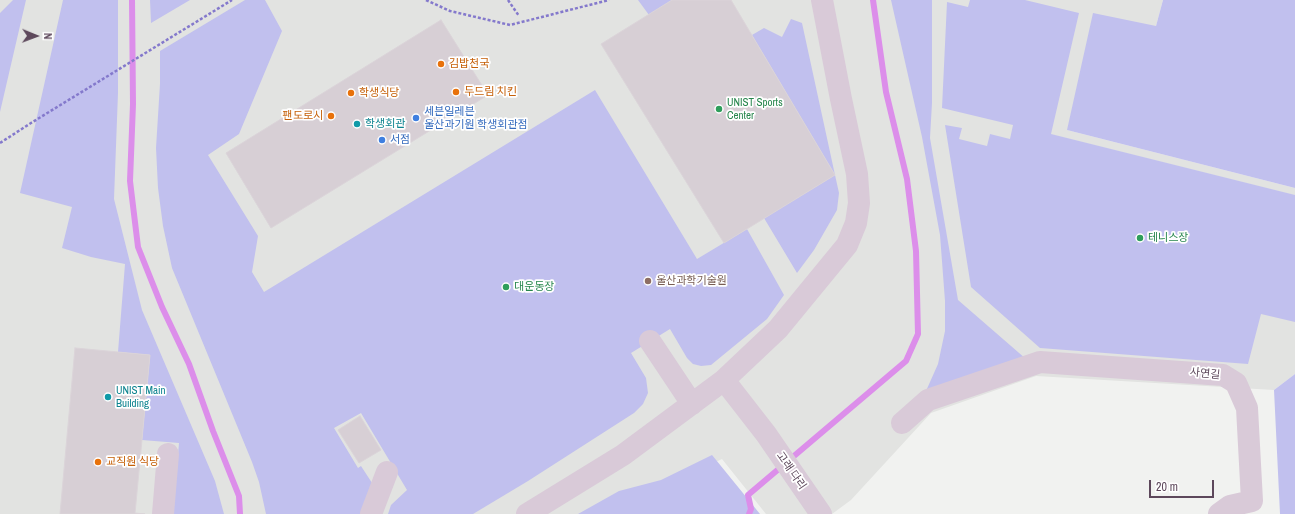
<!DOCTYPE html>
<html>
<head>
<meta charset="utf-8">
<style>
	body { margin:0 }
	#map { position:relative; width:1295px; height:514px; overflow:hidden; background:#f1f2f0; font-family:"Archivo Narrow",sans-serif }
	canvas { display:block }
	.north { position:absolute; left:16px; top:16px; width:40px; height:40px; -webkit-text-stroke:3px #fff; paint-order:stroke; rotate:91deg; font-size:11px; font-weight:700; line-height:16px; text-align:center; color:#5d485b }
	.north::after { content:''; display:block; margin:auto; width:14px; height:18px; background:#5d485b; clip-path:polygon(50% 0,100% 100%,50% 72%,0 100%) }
	.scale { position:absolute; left:1149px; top:480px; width:65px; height:18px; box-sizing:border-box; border:2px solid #5d485b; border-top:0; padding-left:5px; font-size:12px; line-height:14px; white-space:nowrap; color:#5d485b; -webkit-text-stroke:3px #fff; paint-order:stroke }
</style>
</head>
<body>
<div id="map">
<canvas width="1295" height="514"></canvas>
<div class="north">N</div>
<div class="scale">20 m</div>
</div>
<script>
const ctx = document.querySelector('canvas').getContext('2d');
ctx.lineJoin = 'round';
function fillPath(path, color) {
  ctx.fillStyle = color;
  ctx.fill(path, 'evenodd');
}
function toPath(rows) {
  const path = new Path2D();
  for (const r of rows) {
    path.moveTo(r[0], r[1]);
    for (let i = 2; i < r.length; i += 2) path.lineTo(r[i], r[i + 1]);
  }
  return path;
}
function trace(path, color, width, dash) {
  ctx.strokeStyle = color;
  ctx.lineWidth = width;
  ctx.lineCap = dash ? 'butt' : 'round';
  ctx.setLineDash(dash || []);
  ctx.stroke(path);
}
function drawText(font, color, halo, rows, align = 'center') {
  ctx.font = font + ' "Archivo Narrow","Noto Sans KR",sans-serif';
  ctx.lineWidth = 3.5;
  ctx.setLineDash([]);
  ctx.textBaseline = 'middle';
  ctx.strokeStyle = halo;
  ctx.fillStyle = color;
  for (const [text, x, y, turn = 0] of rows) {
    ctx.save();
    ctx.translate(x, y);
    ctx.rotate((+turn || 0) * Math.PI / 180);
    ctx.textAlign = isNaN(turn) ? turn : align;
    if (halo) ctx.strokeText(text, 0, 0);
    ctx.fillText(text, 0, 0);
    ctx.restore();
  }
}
fillPath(toPath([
	[0,0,1163,0,1156,26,1067,130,1295,188,1295,374,1274,390,1036,376,931,413,851,500,832,514,766,514,722,459,670,484,594,514,0,514]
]), '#e2e3e1');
fillPath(toPath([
	[13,0,26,0,0,112,0,13],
	[63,0,118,0,118,93,114,199,142,310,215,481,224,514,173,514,179,443,142,440,150,355,118,352,125,264,91,257,62,248,72,207,20,193],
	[150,0,190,0,151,23],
	[245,0,265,0,282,31,239,134,208,155,258,236,252,272,264,292,595,90,697,259,747,229,784,295,767,319,711,365,701,366,693,364,687,358,670,329,631,353,646,378,648,393,643,404,634,413,528,481,473,514,388,514,391,505,407,490,361,413,334,428,358,468,361,466,374,486,363,514,266,514,259,482,252,462,172,268,163,226,158,188,156,148,160,84,160,51],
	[638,0,672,0,649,15],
	[891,0,932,0,932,103,930,138,958,300,1026,359,926,391,938,364,945,331,945,301,940,235,922,137],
	[970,0,1025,0,1079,13,1051,134,1295,195,1295,322,1261,314,1248,364,1040,348,971,287,945,125,962,128,959,139,987,146,990,134,1010,139,1013,125,942,108,947,2,968,7],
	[1163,0,1295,0,1295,188,1067,130,1093,13,1156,26],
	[791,19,802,23,835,175,752,35,764,28,782,37],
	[835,175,839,193,837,210,814,250,797,273,764,218],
	[1295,374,1295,514,1280,514,1274,390],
	[712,455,760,514,578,514,619,491,661,480]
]), '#c1c0ee');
trace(toPath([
	[132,0,133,104,130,181,138,247,162,307,189,364,213,431,239,496,240,514],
	[749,514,751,509,748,495,906,361,918,334,916,251,907,179,886,92,873,0]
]), '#dc8eea', 6);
const building = toPath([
	[672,0,731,0,835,175,724,243,601,44,672,0],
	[441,20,488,95,271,228,226,153,441,20],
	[75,348,150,355,135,513,145,514,60,514,75,348],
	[360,416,381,450,359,463,338,430,360,416]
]);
fillPath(building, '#d7cfd5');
trace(building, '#dbd4d9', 1);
trace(toPath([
	[426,0,450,11,510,25,609,0],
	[508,0,519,16],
	[0,143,31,123,232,0]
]), '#8479cc', 2.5, [3, 2]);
trace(toPath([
	[650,341,692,404],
	[724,380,766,434,821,514],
	[902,423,928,400,1040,362,1223,375,1236,383,1247,408,1252,501,1230,506,1219,514],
	[163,514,168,454],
	[371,514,387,472],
	[527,514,623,455,724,380,778,329,847,245,856,223,859,203,857,174,841,99,822,0]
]), '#d9cad8', 22);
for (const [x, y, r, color] of [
	[441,64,4,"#e8710a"],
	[456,92,4,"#e8710a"],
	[351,93,4,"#e8710a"],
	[719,109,4,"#2e9e5b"],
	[331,116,4,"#e8710a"],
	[416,118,4,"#3f7fe0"],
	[357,124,4,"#0f9aa8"],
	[382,140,4,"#3f7fe0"],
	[1140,238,4,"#2e9e5b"],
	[648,281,4,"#8d6e63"],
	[506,287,4,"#2e9e5b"],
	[108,397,4,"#0f9aa8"],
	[98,462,4,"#e8710a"]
]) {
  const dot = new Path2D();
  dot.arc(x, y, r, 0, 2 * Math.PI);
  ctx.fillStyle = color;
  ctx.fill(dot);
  trace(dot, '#fff', 1.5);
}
drawText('11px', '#c56008', '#fff', [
	["김밥천국",449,64],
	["두드림 치킨",464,92],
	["학생식당",359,93],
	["팬도로시",323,116,"right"],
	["교직원 식당",106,462]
], 'left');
drawText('11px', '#27864d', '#fff', [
	["UNIST Sports",727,103],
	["Center",727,116],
	["테니스장",1148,238],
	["대운동장",514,287]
], 'left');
drawText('11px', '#366cbe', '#fff', [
	["세븐일레븐",424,112],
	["울산과기원 학생회관점",424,125],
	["서점",390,140]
], 'left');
drawText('11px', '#0d838f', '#fff', [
	["학생회관",365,124],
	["UNIST Main",116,391],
	["Building",116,404]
], 'left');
drawText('11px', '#785e54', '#fff', [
	["울산과학기술원",656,281]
], 'left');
drawText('11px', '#5d485b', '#fff', [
	["사연길",1205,374,6],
	["고래 다리",791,471,55]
]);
</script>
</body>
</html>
